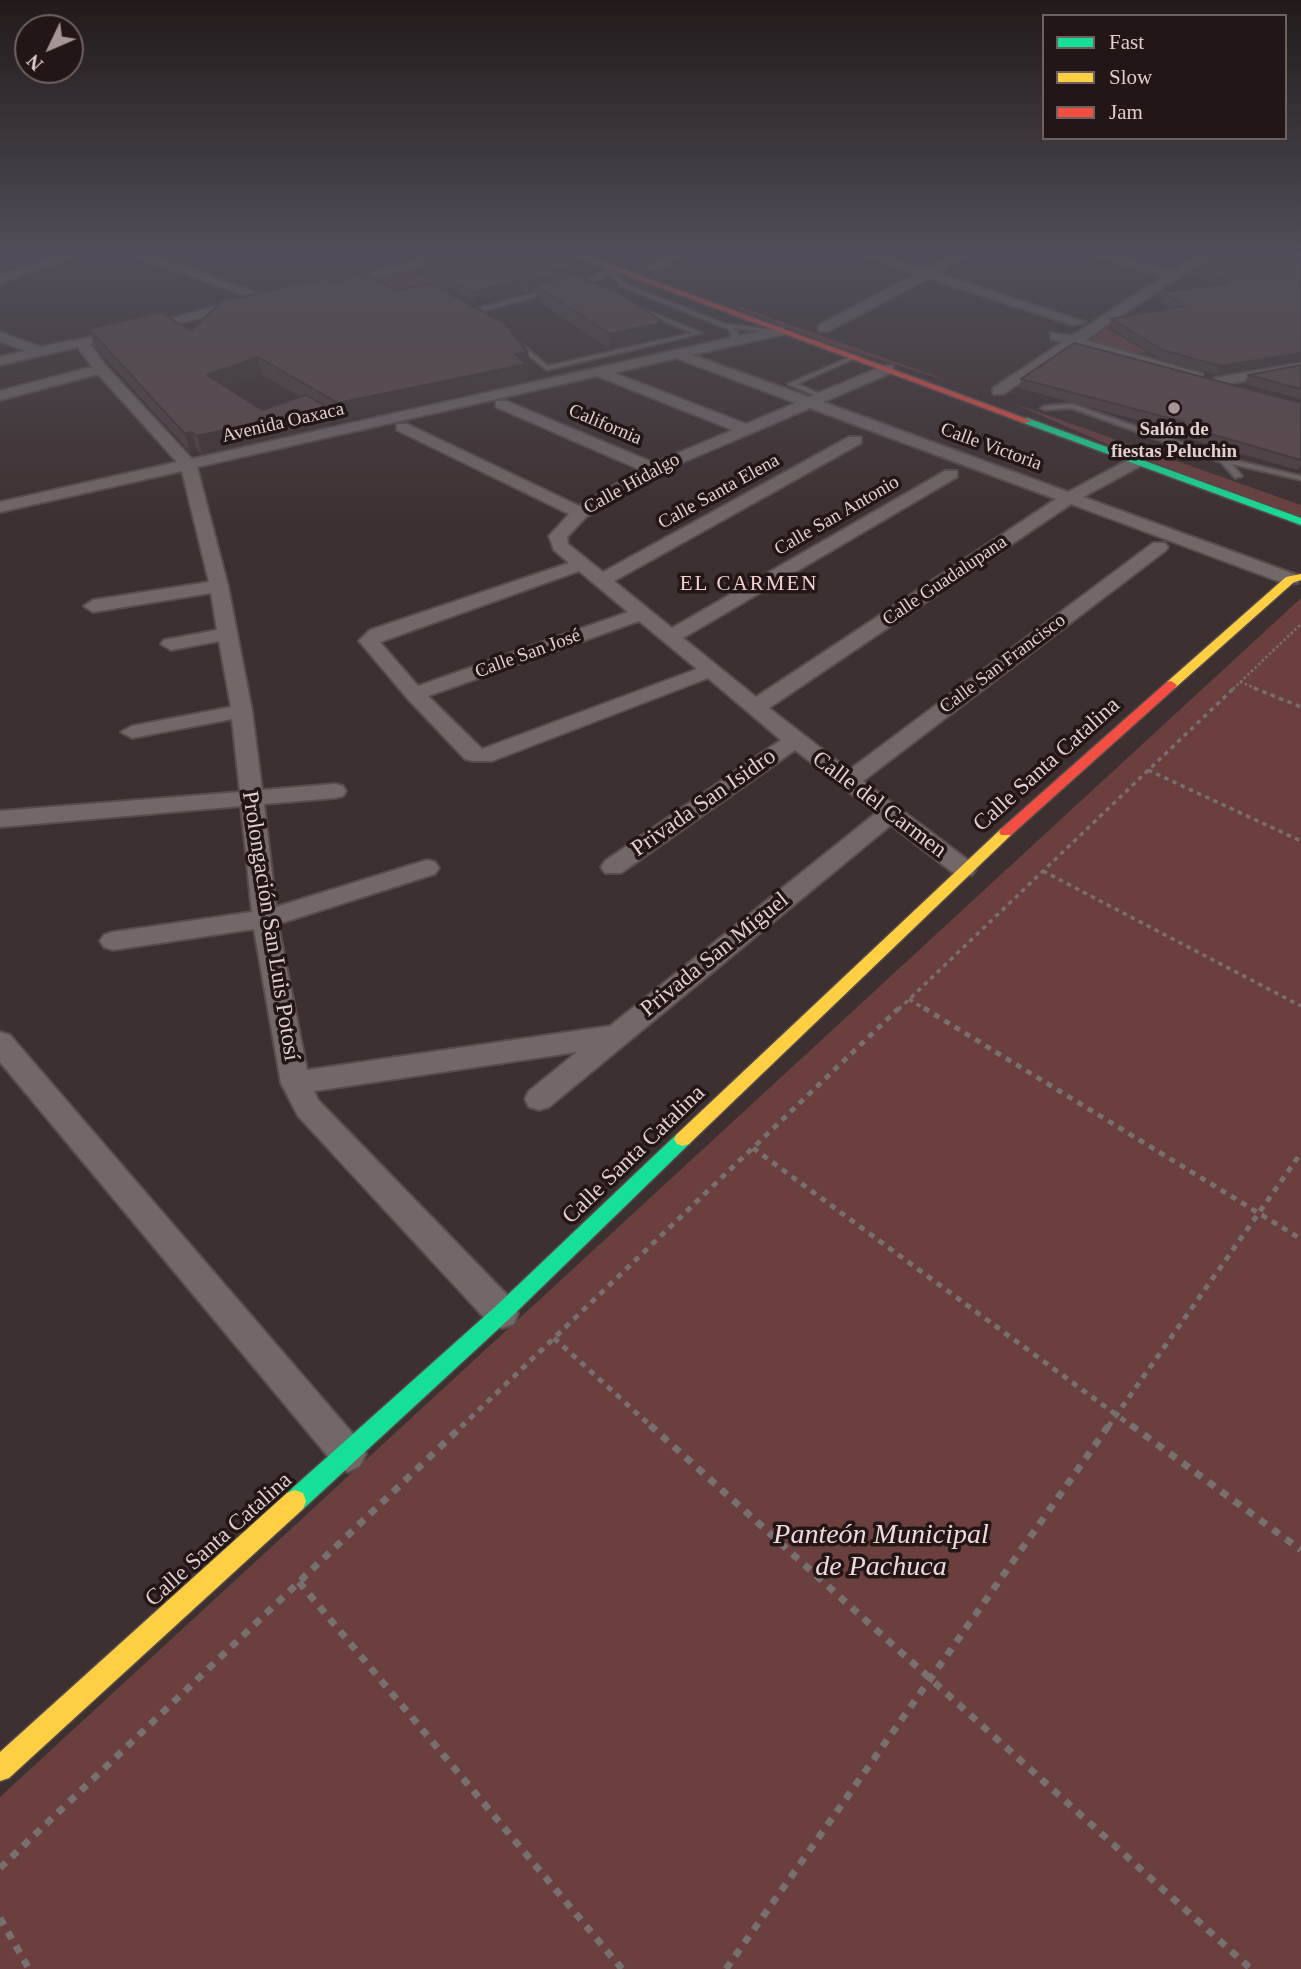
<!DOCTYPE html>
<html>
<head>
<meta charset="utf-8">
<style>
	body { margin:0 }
	#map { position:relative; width:1301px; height:1969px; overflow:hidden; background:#3d3030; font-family:Georgia,serif }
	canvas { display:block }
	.legend { position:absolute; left:1042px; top:14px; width:245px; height:126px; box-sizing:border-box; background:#221716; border:2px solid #6e6160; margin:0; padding:9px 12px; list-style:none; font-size:21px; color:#dfcfce }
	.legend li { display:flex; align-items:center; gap:14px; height:35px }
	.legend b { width:35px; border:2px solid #6e6160 }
	.north { position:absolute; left:14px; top:14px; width:70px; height:70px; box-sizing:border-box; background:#221716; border:2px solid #6e6160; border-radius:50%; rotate:226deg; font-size:19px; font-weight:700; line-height:28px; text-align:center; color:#dfcfce }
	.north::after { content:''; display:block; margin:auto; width:24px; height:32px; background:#a69797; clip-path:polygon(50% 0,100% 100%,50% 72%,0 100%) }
</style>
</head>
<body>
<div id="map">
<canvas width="1301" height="1969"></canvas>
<ul class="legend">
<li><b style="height:9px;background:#16e098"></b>Fast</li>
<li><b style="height:9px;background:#ffcf43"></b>Slow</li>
<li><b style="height:9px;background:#f24e42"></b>Jam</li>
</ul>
<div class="north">N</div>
</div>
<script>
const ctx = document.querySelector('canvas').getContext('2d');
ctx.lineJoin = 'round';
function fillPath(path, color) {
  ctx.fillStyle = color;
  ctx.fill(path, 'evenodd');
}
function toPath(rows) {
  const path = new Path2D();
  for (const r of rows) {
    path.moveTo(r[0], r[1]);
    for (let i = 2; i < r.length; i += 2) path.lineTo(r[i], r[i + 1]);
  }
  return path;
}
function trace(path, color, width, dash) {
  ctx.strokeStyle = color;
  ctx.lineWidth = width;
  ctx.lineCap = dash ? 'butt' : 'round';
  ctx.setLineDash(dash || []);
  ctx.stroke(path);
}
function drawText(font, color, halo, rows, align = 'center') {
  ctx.font = font + ' Georgia,serif';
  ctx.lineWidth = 7;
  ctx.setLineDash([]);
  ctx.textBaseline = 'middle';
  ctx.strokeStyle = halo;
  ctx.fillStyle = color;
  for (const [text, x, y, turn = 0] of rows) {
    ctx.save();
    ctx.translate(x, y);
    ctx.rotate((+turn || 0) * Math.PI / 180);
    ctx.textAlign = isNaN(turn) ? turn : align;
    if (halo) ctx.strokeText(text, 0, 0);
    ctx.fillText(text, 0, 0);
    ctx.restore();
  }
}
fillPath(toPath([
	[412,270,453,293,404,305,365,282],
	[733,307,741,307,955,383,838,347],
	[1107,328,1147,352,1136,354,1089,341],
	[1010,402,1301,505,1301,517,1123,451],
	[1301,598,1301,1969,0,1969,0,1797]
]), '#6b3f3e');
const lane = toPath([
	[604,263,625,284,725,324,782,331,779,333,733,328,739,335,729,343,725,343,725,341,732,335,728,329,621,286,609,273,599,279,581,284,702,333,547,370,473,310,595,277,606,270,601,265,604,263],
	[575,286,693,333,548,366,481,311,575,286],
	[853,356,858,357,797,384,823,395,823,397,819,397,788,384,853,356],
	[1072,404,1226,458,1301,476,1301,480,1232,464,1242,476,1235,478,1221,462,1071,408,1045,410,1041,408,1045,406,1072,404]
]);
const street = toPath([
	[63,254,81,254,0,283,0,275,63,254],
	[128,254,146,254,272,298,261,301,128,254],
	[444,254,466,254,336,287,330,283,444,254],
	[670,254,686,254,657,270,647,267,670,254],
	[859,254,877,254,926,269,955,254,970,254,937,273,1085,322,1073,325,928,278,829,331,819,331,819,325,916,274,859,254],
	[1088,254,1108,254,1172,272,1199,254,1213,254,1085,340,1203,374,1203,380,1193,380,1076,346,1003,394,993,394,993,388,1063,342,1051,339,1051,333,1072,336,1163,277,1088,254],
	[247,299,252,300,252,306,138,332,131,328,247,299],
	[779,327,784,328,784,334,692,355,809,397,883,366,893,366,893,372,823,402,1068,492,1130,459,1142,459,1142,465,1083,497,1297,575,1299,579,1297,583,1283,583,1071,504,769,708,849,770,1153,543,1165,543,1168,547,1165,551,863,781,972,863,976,869,972,875,956,875,891,825,549,1107,539,1110,529,1107,525,1099,529,1091,577,1052,314,1091,318,1100,514,1302,518,1313,514,1324,502,1328,490,1324,298,1116,281,1083,254,929,113,950,104,947,100,941,104,935,113,932,252,912,241,806,0,827,0,811,240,792,232,719,132,738,121,732,132,726,231,707,219,641,171,650,161,644,164,640,217,630,211,593,93,612,84,606,93,600,209,582,182,471,0,512,0,502,177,462,98,374,0,400,0,391,92,367,78,347,0,365,0,357,25,351,0,341,0,332,40,347,102,335,102,341,90,344,106,366,192,459,779,327],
	[676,358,796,403,746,424,614,373,676,358],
	[597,376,733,430,654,463,506,401,496,401,496,407,641,470,579,506,407,424,397,424,397,430,569,514,549,536,554,550,569,563,370,630,359,641,407,698,465,759,473,761,492,761,708,678,781,740,605,861,601,867,605,873,621,873,795,750,876,813,610,1026,307,1070,278,924,435,874,439,868,435,862,427,860,276,907,264,804,335,798,343,796,346,791,343,786,335,784,262,790,252,711,228,586,197,467,597,376],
	[810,408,1056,499,756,697,683,638,957,477,957,471,945,471,672,628,614,581,861,443,861,437,849,437,603,572,568,544,567,537,586,517,660,472,810,408],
	[579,571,628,612,418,686,380,642,579,571],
	[639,621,697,669,482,749,428,696,639,621],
	[1301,363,1301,371,1215,386,1208,382,1215,378,1301,363],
	[0,1032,10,1035,360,1442,366,1454,360,1466,348,1472,336,1466,0,1062,0,1032]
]);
const fast = toPath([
	[1027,418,1301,518,1301,525,1024,423,1022,421,1027,418],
	[683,1132,689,1134,692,1139,689,1144,509,1319,303,1509,295,1512,287,1509,284,1501,287,1493,495,1307,677,1134,683,1132]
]);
const slow = toPath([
	[1301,574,1301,580,1294,582,1175,688,1167,688,1167,682,1286,577,1301,574],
	[1006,827,1013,832,1011,835,689,1144,683,1146,677,1144,674,1139,677,1134,1001,829,1006,827],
	[295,1490,303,1493,306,1501,303,1509,9,1778,0,1781,0,1752,287,1493,295,1490]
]);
const jam = toPath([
	[570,254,581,254,1032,421,1024,423,570,254],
	[1171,681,1177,685,1175,688,1011,835,1001,835,999,832,1001,829,1167,682,1171,681]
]);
trace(lane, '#584d4c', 4);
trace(street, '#584d4c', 4);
trace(fast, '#584d4c', 3);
trace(slow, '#584d4c', 3);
trace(jam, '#584d4c', 3);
trace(toPath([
	[1240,682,1258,689],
	[1233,689,1301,624]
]), '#786f6f', 2.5, [2.5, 2.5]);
trace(toPath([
	[1254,688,1301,707],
	[1148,770,1301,841],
	[1043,871,1301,1006],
	[909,999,926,1010],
	[898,1010,1234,688]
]), '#786f6f', 3.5, [4.5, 4.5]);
trace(toPath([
	[924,1008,1301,1239],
	[753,1148,1133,1427],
	[554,1338,652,1427],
	[461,1427,899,1008],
	[1108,1427,1301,1153]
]), '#786f6f', 5, [6, 6]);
trace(toPath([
	[650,1425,1251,1969],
	[1131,1425,1301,1550],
	[299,1582,622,1969],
	[0,1868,463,1425],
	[0,1918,29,1969],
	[726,1969,1109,1425]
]), '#786f6f', 7, [8, 8]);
fillPath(lane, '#736868');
fillPath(street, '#736868');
fillPath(fast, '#16e098');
fillPath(slow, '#ffcf43');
fillPath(jam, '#f24e42');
fillPath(toPath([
	[1301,254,1217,375,1160,359,1109,327,1111,319,1172,308,1160,301,1162,292,1215,285,1194,273,1197,265],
	[421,263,578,274,575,275,663,337,610,349,536,299,535,290,527,293,521,289,474,302,422,273],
	[333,282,397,291,528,352,529,369,527,369,528,381,341,420,329,413,331,425,202,454,197,450,190,452,94,346,89,329,191,331],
	[262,375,301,397,262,410,226,387],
	[1301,365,1301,399,1245,384,1248,375],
	[1021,379,1301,403,1301,466,1297,470,1177,435,1178,431,1019,388]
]), '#4f3f40');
fillPath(toPath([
	[578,265,578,274,535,285,535,290,527,293,526,283,553,271],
	[521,280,521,289,474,302,473,292],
	[663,322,663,337,610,349,610,334],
	[528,352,529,369,527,369,528,381,341,420,338,403],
	[1301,353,1301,361,1217,375,1220,366],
	[258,357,262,375,211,392,207,375],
	[327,407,331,425,202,454,197,436],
	[192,432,197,450,190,452,185,434]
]), '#403334');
const building = toPath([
	[456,254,555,254,578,265,553,271,560,274,526,283,521,280,473,292,421,263,456,254],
	[1212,254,1301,254,1301,353,1220,366,1163,350,1111,319,1185,306,1162,292,1229,283,1197,265,1212,254],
	[368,274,397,291,428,283,503,322,528,352,515,354,527,364,338,403,258,357,207,375,262,410,306,395,327,407,197,436,192,432,185,434,89,329,160,312,191,331,222,301,326,278,333,282,368,274],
	[574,275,620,293,663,322,610,334,535,285,574,275],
	[1074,343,1301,403,1301,460,1180,425,1184,422,1021,379,1074,343],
	[1301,365,1301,389,1248,375,1301,365]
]);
fillPath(building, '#5c494a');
trace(building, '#403334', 2);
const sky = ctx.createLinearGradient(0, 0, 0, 530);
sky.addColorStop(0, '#221a1a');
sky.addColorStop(0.48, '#514e59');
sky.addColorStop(1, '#514e5900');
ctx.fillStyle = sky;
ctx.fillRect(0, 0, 1301, 530);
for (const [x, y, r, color] of [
	[1174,408,7,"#a69797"]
]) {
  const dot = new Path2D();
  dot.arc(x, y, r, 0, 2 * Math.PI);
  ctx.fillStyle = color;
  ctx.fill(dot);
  trace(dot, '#221716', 2.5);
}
drawText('19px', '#dfcfce', '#221716', [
	["Avenida Oaxaca",283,423,-13],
	["California",605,425,23],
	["Calle Victoria",991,447,20],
	["Calle Hidalgo",632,484,-29],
	["Calle Santa Elena",719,492,-29],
	["Calle San Antonio",837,516,-30],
	["Calle Guadalupana",945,581,-34],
	["Calle San José",528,654,-20],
	["Calle San Francisco",1003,664,-37]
]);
drawText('bold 19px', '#dfcfce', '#221716', [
	["Salón de",1174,430],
	["fiestas Peluchin",1174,452]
]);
ctx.letterSpacing = '2px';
drawText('21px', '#f2d2d0', '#221716', [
	["EL CARMEN",749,584]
]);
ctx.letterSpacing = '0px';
drawText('23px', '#dfcfce', '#221716', [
	["Calle Santa Catalina",1047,765,-42],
	["Privada San Isidro",704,803,-35],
	["Calle del Carmen",879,805,37],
	["Prolongación San Luis Potosí",270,926,81],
	["Privada San Miguel",715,955,-39],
	["Calle Santa Catalina",634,1155,-44],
	["Calle Santa Catalina",219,1540,-42]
]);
drawText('italic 28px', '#f0dad9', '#221716', [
	["Panteón Municipal",881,1536],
	["de Pachuca",881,1568]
]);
</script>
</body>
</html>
